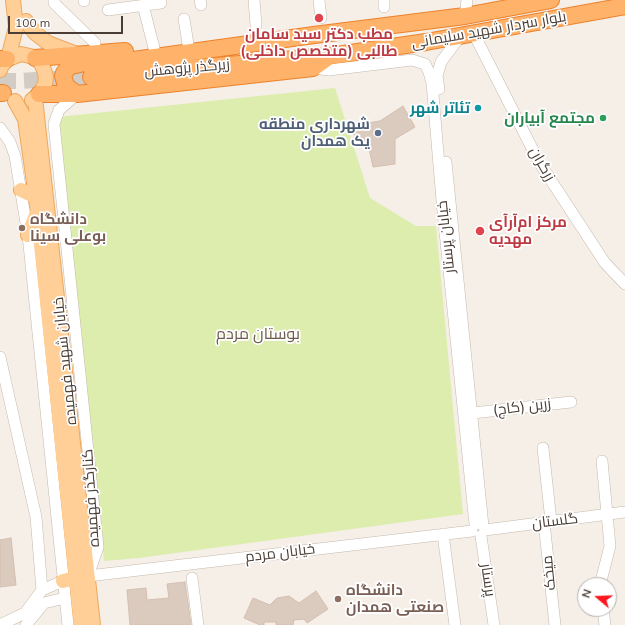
<!DOCTYPE html>
<html>
<head>
<meta charset="utf-8">
<style>
	body { margin:0 }
	#map { position:relative; width:625px; height:625px; overflow:hidden; background:#f5efe8; font-family:Mulish,sans-serif }
	canvas { display:block }
	.north { position:absolute; left:577px; top:577px; width:40px; height:40px; box-sizing:border-box; background:#fff; border:1px solid #b7b2af; border-radius:50%; rotate:289deg; font-size:11px; font-weight:700; line-height:16px; text-align:center; color:#4a3e36 }
	.north::after { content:''; display:block; margin:auto; width:14px; height:18px; background:#ff151d; clip-path:polygon(50% 0,100% 100%,50% 72%,0 100%) }
	.scale { position:absolute; left:8px; top:16px; width:115px; height:18px; box-sizing:border-box; border:2px solid #4a3e36; border-top:0; padding-left:5px; font-size:12px; line-height:14px; white-space:nowrap; color:#4a3e36; -webkit-text-stroke:3px #fff; paint-order:stroke }
</style>
</head>
<body>
<div id="map">
<canvas width="625" height="625"></canvas>
<div class="north">N</div>
<div class="scale">100 m</div>
</div>
<script>
const ctx = document.querySelector('canvas').getContext('2d');
ctx.lineJoin = 'round';
function fillPath(path, color) {
  ctx.fillStyle = color;
  ctx.fill(path, 'evenodd');
}
function toPath(rows) {
  const path = new Path2D();
  for (const r of rows) {
    path.moveTo(r[0], r[1]);
    for (let i = 2; i < r.length; i += 2) path.lineTo(r[i], r[i + 1]);
  }
  return path;
}
function trace(path, color, width, dash) {
  ctx.strokeStyle = color;
  ctx.lineWidth = width;
  ctx.lineCap = dash ? 'butt' : 'round';
  ctx.setLineDash(dash || []);
  ctx.stroke(path);
}
function drawText(font, color, halo, rows, align = 'center') {
  ctx.font = font + ' Mulish,Cairo,sans-serif';
  ctx.lineWidth = 3.5;
  ctx.setLineDash([]);
  ctx.textBaseline = 'middle';
  ctx.strokeStyle = halo;
  ctx.fillStyle = color;
  for (const [text, x, y, turn = 0] of rows) {
    ctx.save();
    ctx.translate(x, y);
    ctx.rotate((+turn || 0) * Math.PI / 180);
    ctx.textAlign = isNaN(turn) ? turn : align;
    if (halo) ctx.strokeText(text, 0, 0);
    ctx.fillText(text, 0, 0);
    ctx.restore();
  }
}
fillPath(toPath([
	[335,88,370,198,416,226,436,226,463,514,139,558,104,561,58,117]
]), '#dcedad');
const building = toPath([
	[403,106,415,127,395,139,395,164,373,167,368,144,342,127,380,121,403,106],
	[11,538,16,585,0,587,0,540,11,538],
	[185,582,191,625,130,625,127,590,146,588,147,600,169,598,167,584,185,582],
	[316,591,328,609,307,623,304,619,294,620,293,625,276,625,276,622,264,622,264,625,260,625,244,618,253,598,270,605,277,598,289,596,299,603,316,591]
]);
fillPath(building, '#dbcbbf');
trace(building, '#d4beaf', 1);
trace(toPath([
	[0,81,19,81,91,77]
]), '#d3ccc4', 16, [16, 8]);
const minor = toPath([
	[54,0,54,3,95,43],
	[84,0,84,1],
	[200,0,201,5],
	[254,0,256,25],
	[319,0,321,18],
	[384,0,384,7],
	[143,5,154,48],
	[108,10,161,3],
	[465,16,467,0],
	[184,19,188,44],
	[474,34,539,162,605,263,625,284],
	[313,68,329,70,412,60,425,64,429,72,432,83,443,212,475,524],
	[439,89,437,76,441,62,461,35],
	[77,94,59,110,54,124,98,547,88,576,472,531],
	[0,128,10,142,15,156,28,235,68,625],
	[446,162,483,526],
	[0,357,36,517,42,590],
	[473,413,571,402],
	[543,448,551,521],
	[544,522,555,625],
	[485,530,625,512],
	[443,534,455,625],
	[481,536,494,625],
	[192,578,198,625],
	[600,585,610,546,602,461],
	[603,609,605,625],
	[2,624,25,613,42,590,63,581],
	[26,625,44,603,65,598]
]);
const major = toPath([
	[26,21,35,33,48,43,79,55],
	[8,59,16,27,13,0],
	[0,70,2,65,8,59,21,54,34,57,41,63,44,70,46,77,45,84,40,94,32,100],
	[35,98,93,625],
	[15,101,25,119,36,197,81,625],
	[21,190,36,197],
	[28,235,36,215],
	[63,581,76,578]
]);
const highway = toPath([
	[35,58,125,51],
	[0,59,7,59],
	[90,66,314,35,465,16,551,0],
	[91,77,330,56,426,42,625,6],
	[0,93,3,93],
	[39,94,77,94,313,68,330,56],
	[77,94,66,86,63,76,64,73,68,68,71,66,89,62]
]);
trace(minor, '#c5b8ac', 12);
trace(major, '#efa85c', 16);
trace(highway, '#ec822b', 18);
trace(minor, '#fff', 11);
trace(major, '#ffcf97', 14);
trace(highway, '#ffb269', 16);
for (const [x, y, r, color] of [
	[319,18,5,"#e0444e"],
	[478,108,4,"#0f9aa8"],
	[603,118,4,"#2e9e5b"],
	[378,133,4,"#5c6f8a"],
	[22,228,4,"#8d6e63"],
	[480,231,5,"#e0444e"],
	[338,599,4,"#8d6e63"]
]) {
  const dot = new Path2D();
  dot.arc(x, y, r, 0, 2 * Math.PI);
  ctx.fillStyle = color;
  ctx.fill(dot);
  trace(dot, '#fff', 1.5);
}
drawText('15px', '#4a3e36', '#fff', [
	["بلوار سردار شهید سلیمانی",489,30,-10],
	["زیرگذر پژوهش",187,68,-5],
	["زرگران",542,164,60],
	["خیابان پرستار",446,237,-96],
	["خیابان شهید فهمیده",65,361,-96],
	["زرین (کاج)",522,407,-7],
	["کنارگذر فهمیده",91,498,-94],
	["گلستان",555,521,-7],
	["خیابان مردم",280,553,-7],
	["میخک",549,573,-96],
	["پرستار",488,580,82]
]);
drawText('bold 15px', '#be3a42', '#fff', [
	["مطب دکتر سید سامان",319,34],
	["طالبی (متخصص داخلی)",319,51],
	["مرکز ام‌آر‌آی",489,222,"left"],
	["مهدیه",489,239,"left"]
]);
drawText('bold 15px', '#0d838f', '#fff', [
	["تئاتر شهر",470,108]
], 'right');
drawText('bold 15px', '#27864d', '#fff', [
	["مجتمع آبیاران",595,118]
], 'right');
drawText('bold 15px', '#4e5e75', '#fff', [
	["شهرداری منطقه",370,124],
	["یک همدان",370,141]
], 'right');
drawText('bold 15px', '#785e54', '#fff', [
	["دانشگاه",30,219],
	["بوعلی سینا",30,236],
	["دانشگاه",346,590],
	["صنعتی همدان",346,607]
], 'left');
drawText('16px', '#6d5a4c', '#fff', [
	["بوستان مردم",258,334]
]);
</script>
</body>
</html>
